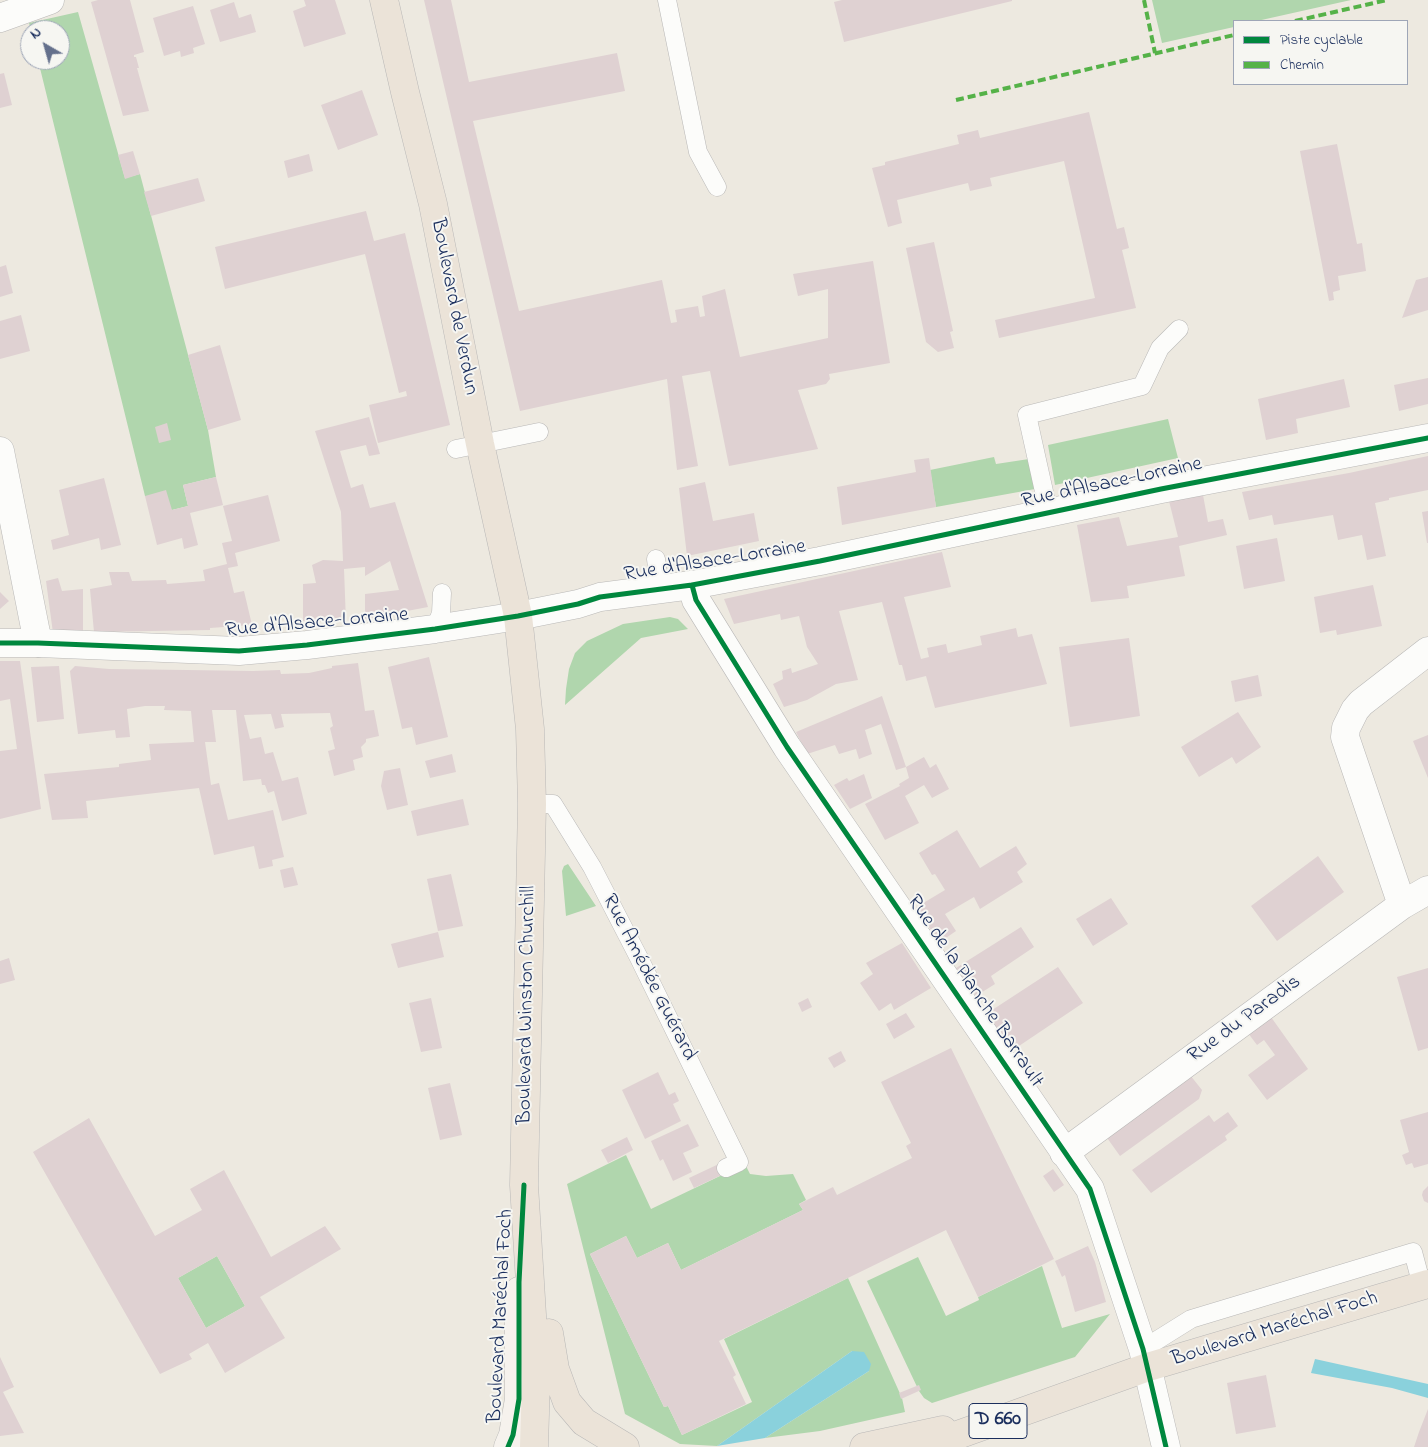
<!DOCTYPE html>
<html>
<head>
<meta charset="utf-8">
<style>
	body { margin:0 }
	#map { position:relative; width:1428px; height:1447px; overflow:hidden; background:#ede9e0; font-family:"Indie Flower",sans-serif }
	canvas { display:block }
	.legend { position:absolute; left:1233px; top:20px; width:175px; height:65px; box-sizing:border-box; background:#f6f6f2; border:1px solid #9ea6b7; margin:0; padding:6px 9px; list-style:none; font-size:15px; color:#1b2f5e }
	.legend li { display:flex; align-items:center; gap:10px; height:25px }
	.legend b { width:25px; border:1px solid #9ea6b7 }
	.north { position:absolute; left:20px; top:20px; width:50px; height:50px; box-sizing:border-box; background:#f6f6f2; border:1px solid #9ea6b7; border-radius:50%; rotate:322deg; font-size:14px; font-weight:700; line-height:20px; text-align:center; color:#1b2f5e }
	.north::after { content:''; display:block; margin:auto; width:18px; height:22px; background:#64708c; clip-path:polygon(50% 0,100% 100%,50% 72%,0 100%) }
</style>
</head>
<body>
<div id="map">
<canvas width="1428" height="1447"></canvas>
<ul class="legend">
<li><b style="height:6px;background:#00873e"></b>Piste cyclable</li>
<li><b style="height:6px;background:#55b248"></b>Chemin</li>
</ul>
<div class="north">N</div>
</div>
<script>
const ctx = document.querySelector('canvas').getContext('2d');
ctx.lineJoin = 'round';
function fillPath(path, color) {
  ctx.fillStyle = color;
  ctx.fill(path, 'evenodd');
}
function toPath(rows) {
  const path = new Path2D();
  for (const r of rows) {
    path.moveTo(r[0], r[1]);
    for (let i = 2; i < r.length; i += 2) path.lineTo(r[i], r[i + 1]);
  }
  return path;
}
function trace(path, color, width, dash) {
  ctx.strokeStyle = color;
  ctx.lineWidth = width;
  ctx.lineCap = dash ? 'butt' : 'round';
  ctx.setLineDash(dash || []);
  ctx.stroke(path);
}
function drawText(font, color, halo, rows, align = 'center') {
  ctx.font = font + ' "Indie Flower",sans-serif';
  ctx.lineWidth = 4;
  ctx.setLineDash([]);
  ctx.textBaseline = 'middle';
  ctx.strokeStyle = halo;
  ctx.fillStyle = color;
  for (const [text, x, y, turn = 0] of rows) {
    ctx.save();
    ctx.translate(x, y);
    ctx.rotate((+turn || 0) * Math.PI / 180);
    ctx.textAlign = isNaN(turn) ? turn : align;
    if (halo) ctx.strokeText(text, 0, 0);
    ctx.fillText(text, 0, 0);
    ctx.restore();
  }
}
fillPath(toPath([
	[1152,0,1351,0,1257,21,1234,21,1234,27,1162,43],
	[78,12,125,178,140,174,208,430,216,477,183,485,188,506,172,510,145,496,38,60,60,60,60,30,31,30,29,23],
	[1168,419,1178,458,1055,485,1048,445],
	[994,457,996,464,1029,459,1035,489,936,507,930,470],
	[670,617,678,619,688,629,641,638,565,705,566,689,569,669,575,653,587,641,623,624],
	[568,864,596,906,566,916,562,871,564,866],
	[626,1155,651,1209,745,1164,750,1174,766,1176,793,1174,806,1200,799,1204,803,1210,681,1270,668,1243,637,1258,626,1236,590,1254,664,1407,668,1406,682,1435,752,1402,724,1339,848,1278,902,1398,905,1412,820,1431,765,1438,869,1371,852,1351,717,1446,680,1444,625,1414,567,1184],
	[217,1256,245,1306,206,1328,178,1278],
	[918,1257,946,1316,979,1300,978,1297,1042,1266,1062,1328,1110,1314,1075,1357,932,1403,924,1398,919,1391,867,1281]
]), '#b0d6ad');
fillPath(toPath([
	[852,1351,864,1352,871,1364,869,1371,765,1438,717,1446],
	[1315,1359,1428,1384,1428,1398,1392,1388,1311,1373]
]), '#8ad1dc');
fillPath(toPath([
	[98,0,130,0,144,52,134,55,134,57,136,57,139,68,137,68,149,111,123,116,91,2],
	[304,0,335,0,346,34,304,47,293,11,306,6],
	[424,0,451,0,469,82,617,53,625,91,473,121,519,311,662,280,671,323,677,322,675,310,698,306,700,317,705,316,702,296,725,289,740,357,828,338,828,289,798,296,793,274,873,261,890,363,829,374,830,379,826,384,798,390,818,449,729,466,710,371,682,376,698,466,677,470,667,379,520,411],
	[842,0,1012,0,1012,1,844,42,834,2],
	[234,2,239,18,251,14,256,32,220,42,210,10],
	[193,6,205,44,193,48,194,53,181,57,180,51,164,56,153,18],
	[4,73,12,105,0,108,0,74],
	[362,90,378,135,338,150,321,105],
	[1089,112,1117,229,1124,227,1129,248,1122,250,1136,308,999,338,995,320,1095,298,1064,161,990,178,992,186,970,191,968,183,897,200,902,223,888,227,872,168,885,165,885,162,959,144,957,135,978,130,980,138],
	[1337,144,1357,244,1362,243,1366,271,1338,276,1340,290,1333,292,1334,300,1329,301,1300,151],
	[133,151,140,174,125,179,118,155],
	[309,154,313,171,288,178,284,161],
	[198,178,205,201,151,216,144,192],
	[366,211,374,241,405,233,450,425,378,443,369,405,407,396,406,391,399,393,365,254,225,289,215,247],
	[934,242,953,331,950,332,954,348,938,352,926,342,906,248],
	[6,265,13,293,0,297,0,267],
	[1428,277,1428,310,1402,318,1416,280],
	[21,315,30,351,0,359,0,321],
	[220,345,241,420,208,430,188,355],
	[1428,378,1428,404,1399,411,1394,385],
	[1344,379,1350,407,1296,419,1298,433,1266,440,1258,399],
	[369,417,380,454,369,456,366,445,340,451,351,488,363,484,370,508,395,502,428,607,365,619,365,594,399,590,390,561,365,576,365,567,344,569,346,622,303,621,303,584,316,583,312,565,323,560,343,561,341,512,315,431],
	[167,423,171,440,159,443,155,427],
	[1428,456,1428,490,1389,498,1389,500,1375,503,1386,556,1367,560,1362,535,1338,540,1333,515,1274,525,1272,515,1249,520,1242,492,1349,473],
	[929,458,936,507,842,525,837,487,916,472,914,460],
	[216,477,223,505,190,513,198,545,184,549,182,538,157,545,145,496,166,490,172,510,188,506,183,485],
	[104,478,121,545,101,550,99,538,53,550,51,540,69,535,59,490],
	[705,482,713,521,754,513,759,541,687,556,679,488],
	[268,495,280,541,235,553,238,566,228,568,234,593,244,591,252,625,210,628,210,630,94,632,90,589,112,585,109,572,129,572,132,581,166,580,167,584,205,581,203,570,227,564,222,543,232,541,223,506],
	[1203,495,1208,522,1223,519,1227,535,1179,546,1185,576,1127,586,1129,598,1091,602,1077,525,1119,517,1127,546,1178,537,1169,501],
	[1428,511,1428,543,1427,543,1422,512],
	[1277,538,1285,581,1244,589,1236,546],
	[942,552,951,587,904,597,921,659,929,657,927,648,946,644,948,653,982,645,980,636,1016,628,1018,637,1032,634,1047,684,935,708,926,676,906,681,902,665,899,665,882,602,839,611,858,680,836,684,807,700,784,707,773,684,783,679,782,671,791,668,792,673,818,664,807,647,799,616,781,620,780,614,734,624,724,599],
	[58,578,62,591,83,589,83,632,53,633,46,581],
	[1373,585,1382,626,1337,635,1336,630,1320,633,1314,597],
	[0,592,9,601,0,609],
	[1129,638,1140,716,1070,727,1059,647],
	[429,657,448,737,416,745,412,727,402,729,388,667],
	[0,661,20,661,41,809,0,819,0,751,17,749,10,699,0,701],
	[358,663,365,711,374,710,379,736,366,739,366,742,361,747,363,757,353,760,355,770,334,776,328,751,335,749,330,728,333,726,330,713,281,714,284,727,275,729,271,714,244,715,250,739,261,737,265,754,273,752,282,781,298,777,307,814,282,821,274,791,268,793,265,785,262,785,261,779,243,781,236,710,212,710,216,742,205,742,211,785,219,783,228,820,273,810,284,857,272,860,273,866,259,869,254,846,214,855,199,788,86,801,88,818,52,820,44,774,119,767,119,764,151,760,149,744,194,742,191,711,164,710,165,706,145,706,127,709,130,737,116,738,115,730,78,734,70,671,75,666,109,669,187,670,253,671,280,670,281,674,309,673,332,668,332,666],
	[59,666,64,719,37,722,31,667],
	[1258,675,1262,696,1235,702,1231,681],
	[882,696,906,767,896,770,881,724,865,730,872,754,859,759,856,749,839,754,835,745,807,754,796,732],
	[1238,712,1261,747,1236,764,1232,757,1199,777,1181,747],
	[1428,735,1428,778,1413,741],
	[452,754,456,772,430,778,425,761],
	[924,757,930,768,936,764,949,789,932,798,924,785,905,796,919,823,885,840,865,804,900,786,899,784,909,778,906,767],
	[400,768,408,805,387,810,381,786,384,771],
	[864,774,872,798,850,809,834,785,847,778,849,781],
	[463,799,469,825,417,836,411,811],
	[957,830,980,868,1016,846,1027,864,1017,872,1023,882,980,909,974,897,945,914,956,931,940,942,915,908,945,890,935,874,932,875,919,853],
	[1318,856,1344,892,1277,941,1251,906],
	[293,867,298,885,284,888,280,870],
	[451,874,463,926,438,931,427,879],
	[1111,898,1128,924,1093,946,1076,919],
	[1021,927,1034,947,991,976,995,984,976,996,956,968],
	[438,932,444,957,398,968,391,944],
	[902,943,931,988,894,1010,891,1003,879,1011,860,983,873,974,866,963],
	[9,958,15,980,0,984,0,961],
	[1058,967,1083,1003,1010,1052,983,1016],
	[1428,968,1428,1048,1418,1051,1397,977],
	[431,998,442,1048,421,1052,409,1003],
	[808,998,812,1007,802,1012,798,1003],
	[906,1013,915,1027,894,1039,886,1024],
	[1271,1017,1308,1069,1267,1100,1248,1075,1275,1055,1264,1040,1257,1045,1248,1033],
	[951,1048,1054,1259,978,1297,946,1230,719,1341,736,1375,733,1377,746,1404,682,1435,668,1406,664,1407,590,1254,626,1236,637,1258,668,1243,681,1270,803,1210,799,1204,833,1187,837,1195,912,1158,906,1146,911,1143,881,1082],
	[841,1051,846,1061,834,1068,828,1058],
	[658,1072,669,1095,675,1092,679,1101,673,1104,681,1121,645,1139,622,1090],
	[1190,1075,1202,1090,1199,1099,1120,1156,1105,1135],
	[450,1083,462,1135,440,1140,428,1088],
	[1228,1112,1238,1126,1225,1136,1227,1140,1151,1193,1132,1170,1209,1115,1214,1122],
	[1428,1112,1428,1164,1414,1168,1412,1163,1406,1165,1402,1155,1409,1152,1400,1120],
	[89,1118,155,1236,202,1210,190,1189,224,1170,271,1257,325,1226,341,1249,260,1297,285,1338,225,1373,208,1343,189,1354,192,1359,160,1374,33,1152],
	[217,1256,245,1306,206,1328,178,1278],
	[688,1124,699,1146,683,1153,692,1172,673,1181,663,1159,660,1161,651,1141],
	[627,1137,633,1150,608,1163,601,1150],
	[723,1162,728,1172,694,1188,689,1178],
	[1053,1169,1064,1185,1054,1192,1043,1176],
	[1428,1186,1428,1203,1424,1201,1422,1195,1423,1191],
	[1088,1246,1095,1262,1106,1302,1075,1312,1065,1275,1062,1277,1055,1261],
	[0,1357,14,1387,3,1392,24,1433,0,1436],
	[1266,1375,1276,1427,1236,1434,1227,1383],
	[919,1385,921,1390,901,1399,899,1393],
	[1428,1409,1428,1447,1414,1447,1419,1432]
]), '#dfd1d2');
const service = toPath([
	[667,0,698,152,717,187],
	[456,449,539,432],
	[1049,514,1027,415,1142,386,1160,348,1179,329],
	[656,559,660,589],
	[435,629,441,613,442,593],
	[532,804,553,804,592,867,639,958,739,1162,726,1168],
	[1143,1349,1191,1319,1413,1252,1422,1286]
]);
const minor = toPath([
	[0,18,50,0],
	[0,451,38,643],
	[692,585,696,600,787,747,1090,1189,1143,1349,1166,1447],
	[1402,905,1345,737,1346,728,1355,710,1361,703,1428,651],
	[1064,1153,1402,905,1428,890]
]);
const tertiary = toPath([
	[0,643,38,643,239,651,307,645,435,629,518,616,578,604,600,597,692,585,820,561,1161,489,1428,438]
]);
const secondary = toPath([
	[508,1447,513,1435,519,1399,519,1291]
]);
const primary = toPath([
	[384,0,405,92,433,204,480,444,518,616,530,729,532,804,524,1185,536,1380,534,1447],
	[549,1333,555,1369,567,1402,584,1422,625,1447],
	[864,1447,943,1430],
	[924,1447,1148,1367,1428,1284]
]);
trace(service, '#b9b8b7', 19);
trace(minor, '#b9b8b7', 29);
trace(tertiary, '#b9b8b7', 29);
trace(secondary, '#b9b8b7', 29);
trace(primary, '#b9b8b7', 29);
trace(service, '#fcfcfa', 18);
trace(minor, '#fcfcfa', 28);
trace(tertiary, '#fcfcfa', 28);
trace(secondary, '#f6f2ed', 28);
trace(primary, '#ebe3d8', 28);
trace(toPath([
	[1144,0,1155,53],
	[1295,21,1387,0],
	[956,100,1234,35]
]), '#55b248', 4, [8, 4]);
trace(toPath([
	[692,585,696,600,787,747,1090,1189,1143,1349,1166,1447],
	[0,643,38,643,239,651,307,645,435,629,518,616,578,604,600,597,692,585,820,561,1161,489,1428,438],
	[508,1447,513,1435,519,1399,519,1282,524,1185]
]), '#00873e', 5);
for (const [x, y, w] of [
	[998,1421,58]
]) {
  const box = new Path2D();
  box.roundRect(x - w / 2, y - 17.5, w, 35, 4);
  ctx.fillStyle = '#f6f6f2';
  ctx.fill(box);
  trace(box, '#1b2f5e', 1);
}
drawText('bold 20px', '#1b2f5e', null, [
	["D 660",998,1421]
]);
drawText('21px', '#1b2f5e', '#f6f6f2', [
	["Boulevard de Verdun",453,307,79],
	["Rue d'Alsace-Lorraine",1112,484,-12],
	["Rue d'Alsace-Lorraine",715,562,-9],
	["Rue d'Alsace-Lorraine",317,624,-5],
	["Rue Amédée Guérard",648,978,63],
	["Rue de la Planche Barrault",974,992,56],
	["Boulevard Winston Churchill",528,1005,-89],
	["Rue du Paradis",1245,1020,-36],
	["Boulevard Maréchal Foch",502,1316,-87],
	["Boulevard Maréchal Foch",1275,1330,-17]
]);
</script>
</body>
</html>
